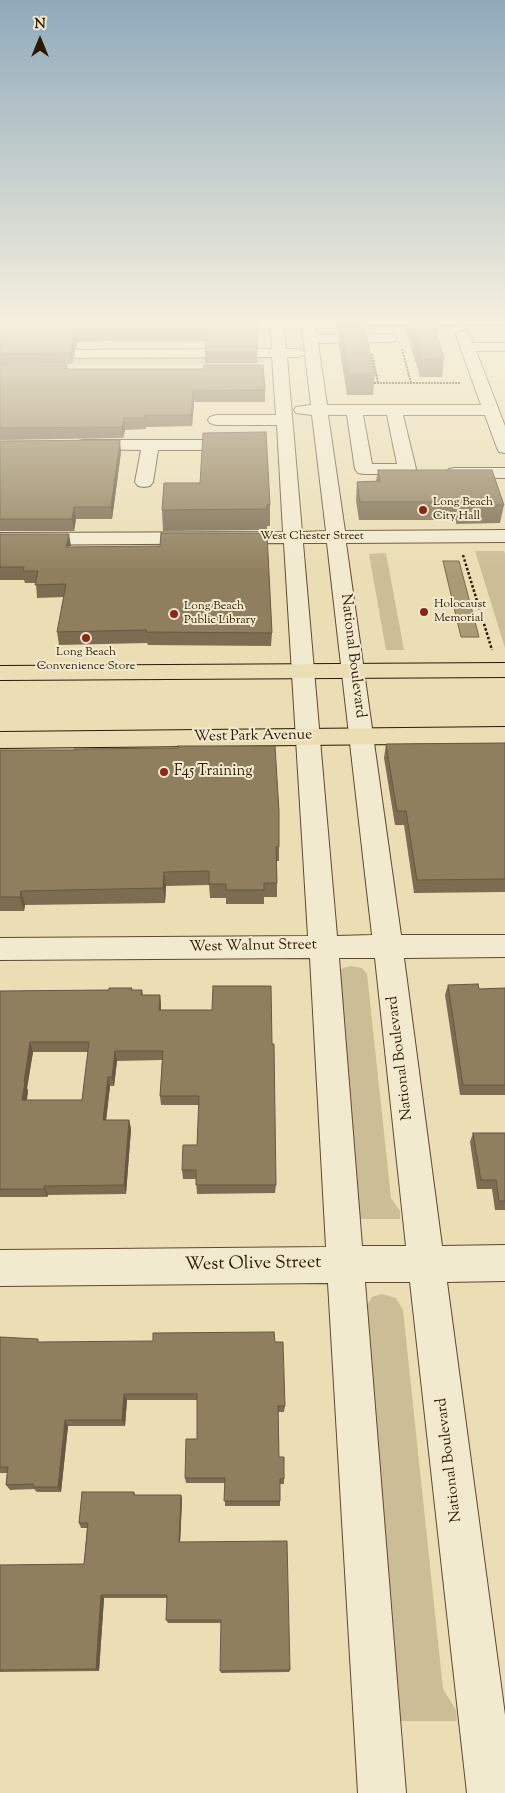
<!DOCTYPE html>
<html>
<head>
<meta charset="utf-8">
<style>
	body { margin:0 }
	#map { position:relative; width:505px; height:1793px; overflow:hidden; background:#ebdeb5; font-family:"Sorts Mill Goudy",serif }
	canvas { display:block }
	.north { position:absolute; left:15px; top:15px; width:50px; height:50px; -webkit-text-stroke:4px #f2eacf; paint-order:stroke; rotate:0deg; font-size:14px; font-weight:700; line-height:20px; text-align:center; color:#2d1900 }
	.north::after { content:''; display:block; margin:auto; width:18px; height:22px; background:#2d1900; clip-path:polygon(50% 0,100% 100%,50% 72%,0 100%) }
</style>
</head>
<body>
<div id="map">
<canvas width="505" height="1793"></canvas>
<div class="north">N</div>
</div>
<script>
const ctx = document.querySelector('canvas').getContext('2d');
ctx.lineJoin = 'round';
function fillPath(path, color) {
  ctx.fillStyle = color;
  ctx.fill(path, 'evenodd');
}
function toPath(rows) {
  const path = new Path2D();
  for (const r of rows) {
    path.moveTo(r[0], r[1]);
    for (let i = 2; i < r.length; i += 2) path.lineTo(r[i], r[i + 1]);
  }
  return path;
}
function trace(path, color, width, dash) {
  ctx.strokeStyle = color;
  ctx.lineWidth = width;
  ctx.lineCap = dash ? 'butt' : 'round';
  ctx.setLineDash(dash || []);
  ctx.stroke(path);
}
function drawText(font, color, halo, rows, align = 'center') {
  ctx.font = font + ' "Sorts Mill Goudy",serif';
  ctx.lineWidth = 4;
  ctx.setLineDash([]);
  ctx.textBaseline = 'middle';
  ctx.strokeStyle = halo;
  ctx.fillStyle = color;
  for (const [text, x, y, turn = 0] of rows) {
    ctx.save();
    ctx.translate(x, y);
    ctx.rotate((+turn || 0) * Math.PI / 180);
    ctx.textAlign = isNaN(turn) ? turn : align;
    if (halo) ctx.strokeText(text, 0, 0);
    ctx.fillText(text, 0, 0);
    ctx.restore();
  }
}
fillPath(toPath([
	[254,356,264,359,264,361,256,365,63,365,58,363,66,357],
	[475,551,504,551,505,554,505,648],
	[386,553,404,650,386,650,369,554],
	[351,966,362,968,367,974,391,1198,400,1211,400,1219,348,1219,337,974,343,968],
	[382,1294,396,1298,403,1310,443,1689,456,1710,457,1721,387,1721,365,1309,372,1297]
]), '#cbbd96');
const water = toPath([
	[443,561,459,561,479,637,461,637,443,561]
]);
fillPath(water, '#aa9b77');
trace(water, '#786747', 1);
const minor = toPath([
	[270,323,284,323,286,349,298,349,305,352,301,323,315,323,317,335,390,334,395,335,397,338,395,341,390,342,318,343,327,405,481,405,456,335,458,332,463,331,468,332,473,343,505,343,505,351,476,351,505,426,505,453,499,452,497,448,485,415,403,415,416,469,413,473,407,474,364,474,358,473,355,469,347,415,328,415,345,531,505,530,505,542,346,543,401,935,505,935,505,957,404,958,442,1246,505,1245,505,1281,447,1282,505,1715,505,1793,467,1793,410,1282,365,1282,406,1793,358,1793,328,1283,0,1286,0,1250,326,1247,310,958,0,960,0,938,308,936,284,543,0,545,0,533,283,532,277,425,216,425,210,423,208,420,210,417,216,415,276,415,272,357,0,358,0,350,272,349,270,323],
	[305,354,311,405,296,407,294,410,296,413,312,415,326,531,302,532,287,357,298,357,305,354],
	[363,415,387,415,397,464,372,464,363,415],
	[303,543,327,543,372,935,337,936,303,543],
	[339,958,375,958,406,1246,362,1246,339,958],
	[84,440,238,440,244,441,246,445,244,449,238,450,158,450,153,482,150,486,144,487,138,486,135,482,141,450,78,449,76,445,78,441,84,440],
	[455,468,505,468,505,478,449,477,446,473,449,469,455,468]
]);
const highway = toPath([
	[505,663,505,677,0,680,0,666,505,663],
	[505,727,505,743,0,748,0,732,505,727]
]);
trace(minor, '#5c4a2d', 2);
trace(highway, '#2d1900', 2);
trace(toPath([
	[402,349,411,383],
	[372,354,378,383],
	[371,383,460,383]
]), '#2d1900', 2, [2, 1]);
trace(toPath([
	[463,555,492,650]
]), '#2d1900', 2.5, [2.5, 2]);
fillPath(minor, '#f2eacf');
fillPath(highway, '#ebdeb5');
fillPath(toPath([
	[0,323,257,323,257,363,205,363,205,341,114,341,77,342,72,364,0,365],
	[335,323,505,323,505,326,437,327,439,333,438,341,444,358,442,377,420,377,405,327,365,327,375,375,373,395,347,395,339,345,339,333,337,333],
	[0,365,67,365,68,369,265,390,265,402,194,402,192,426,146,427,146,429,125,430,123,438,0,440],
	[0,441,121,452,112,519,76,519,74,531,0,531],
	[378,470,504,505,500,523,456,524,456,520,359,520,356,500,357,482,376,481],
	[270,505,270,526,267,526,267,530,163,531,162,510],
	[0,534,70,547,272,633,271,646,148,645,147,643,59,645,57,632,64,597,37,598,36,583,25,583,24,580,0,580],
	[505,743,505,892,414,893,404,825,395,825,384,758,386,744],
	[0,750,279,847,279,861,277,861,277,897,264,897,264,904,226,904,226,898,210,898,209,885,166,886,165,903,25,905,24,911,0,911],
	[448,985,479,989,505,988,505,1095,460,1095,445,995],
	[132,988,132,990,142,990,143,995,160,995,161,1010,276,1185,275,1193,197,1194,196,1179,183,1179,182,1170,197,1145,199,1105,161,1105,160,1096,162,1060,117,1061,114,1086,110,1086,106,1120,129,1120,131,1129,126,1194,48,1195,47,1197,0,1197,0,991,109,990],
	[33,1052,88,1052,82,1100,27,1100,28,1091,27,1088],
	[473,1133,505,1133,505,1210,495,1210,492,1189,477,1189,470,1142],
	[0,1337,39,1342,275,1342,285,1406,284,1412,278,1412,279,1457,284,1479,284,1484,280,1484,280,1506,225,1506,225,1483,186,1483,185,1478,197,1439,197,1400,127,1400,125,1426,68,1426,61,1492,37,1492,34,1489,10,1490,6,1485,7,1473,0,1473],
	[134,1492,135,1495,181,1495,182,1500,180,1542,290,1670,289,1672,221,1673,221,1623,168,1623,166,1620,167,1598,104,1598,99,1671,0,1672,0,1565,84,1564,87,1528,81,1528,79,1523]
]), '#7c6d51');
fillPath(toPath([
	[76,331,77,342,72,364,70,353],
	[193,391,194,402,192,426,191,415],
	[124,418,125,430,123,438,122,427],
	[120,440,121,452,112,519,111,507],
	[74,507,76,519,74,531,72,519],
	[69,534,71,546,66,547],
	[164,872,166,886,165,903,163,888],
	[21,891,25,905,24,911,20,897],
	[160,995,161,1005,160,1019,159,1010],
	[30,1042,33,1052,27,1088,28,1091,25,1110,22,1100,24,1082],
	[115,1051,117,1061,114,1086,112,1077],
	[108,1077,110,1086,105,1130,103,1120],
	[129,1120,131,1129,126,1194,124,1185],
	[44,1186,48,1195,47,1197,44,1189],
	[124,1394,127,1400,125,1426,122,1420],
	[65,1420,68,1426,61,1492,58,1487],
	[181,1495,182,1500,180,1545,179,1542],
	[101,1595,104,1598,99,1671,96,1669]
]), '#655942');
const building = toPath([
	[0,323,257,323,257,352,205,352,206,330,113,330,76,331,70,353,0,354,0,323],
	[411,323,436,323,439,333,436,333,444,358,422,359,411,323],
	[340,325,364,325,375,375,349,375,340,325],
	[0,365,67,365,66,369,204,369,204,365,263,365,265,390,193,391,191,415,145,415,145,418,124,418,122,427,0,428,0,365],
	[266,432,270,505,267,505,267,509,162,510,164,483,200,483,203,433,266,432],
	[120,440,111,507,74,507,72,519,0,519,0,441,120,440],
	[378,470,492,470,504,505,460,505,459,502,360,502,357,482,380,481,378,470],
	[161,533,267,533,272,633,146,632,147,630,57,632,66,584,35,585,38,571,23,571,24,567,0,567,0,534,69,534,66,547,160,546,161,533],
	[505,743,505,879,417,880,406,811,397,811,386,744,505,743],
	[178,746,275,746,279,811,279,847,276,847,277,883,264,883,264,890,226,890,226,884,209,884,209,871,164,872,163,888,21,891,20,897,0,897,0,750,74,750,74,749,179,748,178,746],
	[478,984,479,989,505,988,505,1085,463,1085,448,985,478,984],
	[213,986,271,986,272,1044,274,1044,276,1185,196,1185,196,1170,182,1170,183,1145,197,1145,199,1096,160,1096,163,1051,115,1051,112,1077,108,1077,103,1120,129,1120,124,1185,44,1186,44,1189,0,1189,0,991,109,990,109,988,132,988,131,990,142,990,141,995,160,995,159,1010,212,1010,213,986],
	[30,1042,89,1042,82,1100,22,1100,25,1082,24,1082,30,1042],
	[473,1133,505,1133,505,1201,499,1201,496,1180,481,1180,473,1133],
	[274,1332,275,1342,283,1342,285,1406,278,1406,279,1457,284,1457,284,1479,280,1479,280,1501,224,1501,225,1478,185,1478,186,1439,197,1439,197,1394,124,1394,122,1420,65,1420,58,1487,33,1487,33,1484,6,1485,8,1467,0,1467,0,1337,38,1339,38,1342,153,1341,153,1333,274,1332],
	[82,1492,134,1492,134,1495,181,1495,179,1542,287,1541,290,1670,220,1671,221,1620,166,1620,167,1595,101,1595,96,1669,0,1670,0,1565,84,1564,88,1523,79,1523,82,1492]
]);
fillPath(building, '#907f5e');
trace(building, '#655942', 1);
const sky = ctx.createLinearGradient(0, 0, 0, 574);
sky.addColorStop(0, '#8faabb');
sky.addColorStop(0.56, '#f6f0de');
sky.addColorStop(1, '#f6f0de00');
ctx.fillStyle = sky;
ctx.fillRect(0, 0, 505, 574);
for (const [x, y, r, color] of [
	[423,510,5,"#8f2418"],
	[424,612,5,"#8f2418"],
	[174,614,5,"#8f2418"],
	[86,638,5,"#8f2418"],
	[164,772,5,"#8f2418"]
]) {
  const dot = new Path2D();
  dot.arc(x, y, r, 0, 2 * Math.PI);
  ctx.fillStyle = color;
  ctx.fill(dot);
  trace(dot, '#f2eacf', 2);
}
drawText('12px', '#2d1900', '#f2eacf', [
	["Long Beach",433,503],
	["City Hall",433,517],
	["Holocaust",434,605],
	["Memorial",434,619],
	["Long Beach",184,607],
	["Public Library",184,621],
	["Long Beach",86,653,"center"],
	["Convenience Store",86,667,"center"]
], 'left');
drawText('12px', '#2d1900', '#f2eacf', [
	["West Chester Street",312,537]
]);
drawText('15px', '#2d1900', '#f2eacf', [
	["National Boulevard",352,656,83],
	["West Park Avenue",253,737,-1],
	["West Walnut Street",253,947,-1],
	["National Boulevard",401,1058,-97],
	["National Boulevard",450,1460,-97]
]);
drawText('15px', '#2d1900', '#f2eacf', [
	["F45 Training",174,772]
], 'left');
drawText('18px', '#2d1900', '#f2eacf', [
	["West Olive Street",253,1265,-1]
]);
</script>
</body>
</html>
